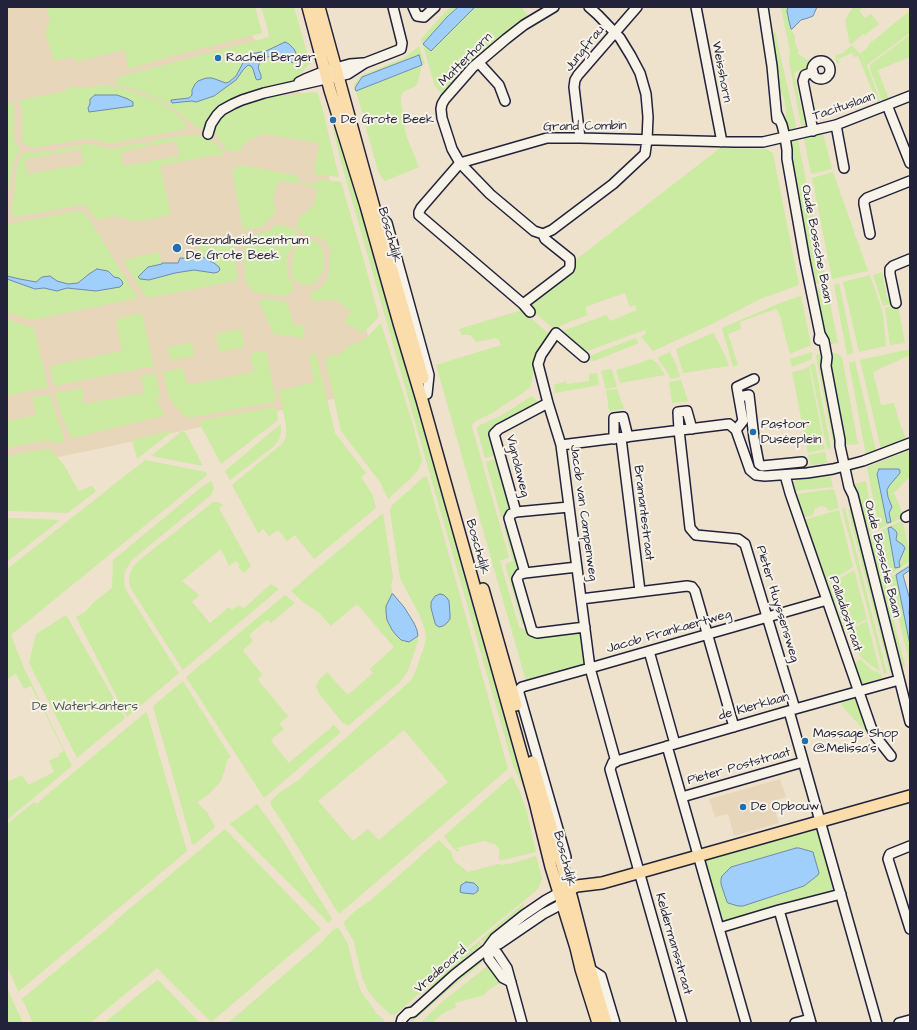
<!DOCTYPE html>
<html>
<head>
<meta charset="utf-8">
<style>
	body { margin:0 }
	#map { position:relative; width:917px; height:1030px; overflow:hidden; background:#eee2cd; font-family:"Architects Daughter",sans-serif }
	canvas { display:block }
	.frame { position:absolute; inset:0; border:8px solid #22223b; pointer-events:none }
</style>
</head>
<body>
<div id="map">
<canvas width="917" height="1030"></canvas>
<div class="frame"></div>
</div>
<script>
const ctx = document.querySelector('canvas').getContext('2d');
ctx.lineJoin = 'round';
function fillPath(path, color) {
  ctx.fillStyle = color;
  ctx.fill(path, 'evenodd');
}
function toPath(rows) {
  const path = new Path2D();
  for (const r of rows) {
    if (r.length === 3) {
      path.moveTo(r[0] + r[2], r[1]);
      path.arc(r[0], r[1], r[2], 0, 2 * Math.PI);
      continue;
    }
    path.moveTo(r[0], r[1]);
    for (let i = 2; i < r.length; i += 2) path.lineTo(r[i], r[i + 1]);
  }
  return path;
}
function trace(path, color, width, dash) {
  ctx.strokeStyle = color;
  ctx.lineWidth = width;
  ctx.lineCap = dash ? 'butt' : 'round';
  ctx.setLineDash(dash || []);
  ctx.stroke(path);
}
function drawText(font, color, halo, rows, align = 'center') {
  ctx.font = font + ' "Architects Daughter",sans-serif';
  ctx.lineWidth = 4;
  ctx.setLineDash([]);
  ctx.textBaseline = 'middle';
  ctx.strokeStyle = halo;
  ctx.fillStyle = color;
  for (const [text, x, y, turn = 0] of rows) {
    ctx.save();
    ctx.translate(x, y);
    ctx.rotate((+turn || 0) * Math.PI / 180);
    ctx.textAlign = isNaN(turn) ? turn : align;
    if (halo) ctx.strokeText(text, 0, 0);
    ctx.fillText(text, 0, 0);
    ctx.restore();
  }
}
fillPath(toPath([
	[7,7,228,7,312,107,381,389,7,468],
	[780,779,786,797,772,801,779,823,734,836,728,814,715,817,709,799]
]), '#e8d6ba');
fillPath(toPath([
	[46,7,255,7,262,33,169,57,129,69,124,50,79,61,75,60,72,57,54,61,45,32,50,20],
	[261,7,294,7,310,63,294,81,213,117,205,129,201,129,198,128,166,103,140,91,115,84,115,81,118,78,123,76,269,37,267,26],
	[285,42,289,44,289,60,288,58,284,56,280,55,267,57,260,61,258,68,261,75,261,79,259,80,253,69,251,66,248,65,243,70,236,80,223,90,212,97,196,102,192,101,172,103,171,101,171,100,189,98,192,95,192,90,198,81,206,78,216,79,226,83,229,81,236,76,247,56,255,53,266,51],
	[451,7,458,7,447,17,431,51,475,7,521,7,529,17,521,21,502,35,468,68,445,93,441,93,435,86,421,39,444,13],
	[781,7,788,7,787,11,789,21,791,29,795,36,795,43,798,50,798,54,811,62,810,66,807,68,794,73,805,125,804,126,803,126,801,125,789,62,790,52],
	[853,7,863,7,859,11,865,18,871,14,879,24,865,35,863,34,850,45,845,20],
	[910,11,910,33,867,65,868,68,880,101,877,102,858,56,854,57,852,53,838,59,840,63,837,64,835,56,843,53,852,45,860,54,867,48,870,43,882,34,887,29],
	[775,31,796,125,795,128,791,130,787,127,785,124,786,109,784,99,779,88,777,66,771,33],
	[910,35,910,57,878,70,888,97,888,98,882,101,870,69,870,66,871,64],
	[419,46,425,64,422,65,419,56,362,77,355,88,354,84,362,75,404,58],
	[420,66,421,70,418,81,416,86,403,92,401,96,401,103,406,135,419,167,385,181,379,174,376,164,356,91],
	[107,85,131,91,158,101,174,112,184,121,187,127,186,129,110,144,92,139,83,139,34,148,27,146,22,141,22,111,20,100,66,91,67,88,77,87,81,88,93,88,95,86],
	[95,95,117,95,133,102,133,106,89,112,88,108],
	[312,92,318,93,323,111,339,177,314,174,319,143,262,134,243,144,241,151,227,151,215,134,214,125,230,107,265,97,292,95],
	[14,103,14,139,20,150,14,160,7,200,7,104],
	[336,127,341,137,526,783,549,879,547,879,530,808,526,793,513,766,339,155,333,128],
	[822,129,832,169,811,174,803,134],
	[186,135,193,135,205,137,210,139,217,145,222,151,223,153,222,159,220,154,160,166,171,215,140,221,133,221,116,216,96,220,86,206,81,205,17,217,11,214,18,162,22,155,27,152,33,153,51,151,52,155,25,159,28,174,83,164,81,149,56,154,56,150,87,144,97,145,109,149,147,142,148,146,121,152,124,166,179,156,177,141,152,146,151,141],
	[798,140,826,281,815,284,792,167,790,142],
	[720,148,766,149,773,153,799,285,760,299,714,323,653,351,642,338,641,336,646,334,645,330,590,350,580,353,560,332,606,315,610,321,637,310,635,305,630,307,625,293,585,307,588,315,562,325,555,330,526,305,573,262],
	[242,165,298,176,298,181,316,185,318,179,341,182,363,257,379,317,363,333,344,322,351,311,337,301,329,300,312,301,311,291,317,290,323,285,327,279,329,273,330,252,329,247,323,239,318,237,307,236,296,227,300,216,310,209,315,202,317,194,317,192,316,189,308,185,283,181,280,182,277,184,276,187,273,202,276,212,262,227,243,230,233,176,233,172,234,168,237,166],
	[833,172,868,271,832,279,812,178],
	[75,211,81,211,86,214,138,298,32,320,11,314,7,311,7,279,35,289,44,288,57,291,67,288,96,291,120,287,123,284,113,277,108,271,89,274,78,283,67,284,57,281,50,276,36,282,19,279,7,276,7,229,9,224],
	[275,225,284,225,294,229,297,235,298,239,288,255,287,264,288,277,293,283,293,289,289,294,285,296,280,296,253,292,247,283,245,279,244,237,266,232,270,230],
	[235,239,235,258,238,280,180,292,148,298,145,296,123,260,159,252,162,264,138,277,140,279,149,280,175,273,194,270,214,273,218,272,205,259,199,255,199,244],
	[306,240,310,240,315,241,320,245,323,250,324,258,324,267,321,275,317,281,313,284,306,285,301,284,296,282,293,277,291,269,293,257,295,249,301,242],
	[882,272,887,298,893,297,894,303,883,306,873,275],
	[870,275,883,313,886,346,859,352,843,282],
	[839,283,853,351,853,353,847,355,834,285],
	[827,287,838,343,828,345,816,289],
	[801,296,811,345,790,354,782,324,781,318,776,309,740,322,741,329,728,334,738,365,733,367,722,328,780,303],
	[261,299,267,299,284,302,287,301,293,324,305,327,304,338,278,335,273,333,260,304,259,301],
	[898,305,905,343,890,345,885,308],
	[522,310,550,335,537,357,530,388,494,412,474,422,472,425,472,427,509,557,500,561,519,627,532,632,534,637,581,629,585,665,526,681,436,365,501,345,499,340,495,338,477,342,470,335,462,335,459,329],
	[142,313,154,366,54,386,50,366,122,351,116,319],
	[7,319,34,328,48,387,7,396],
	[381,323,413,425,422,460,419,469,413,476,388,499,380,482,341,431,325,357,338,355,350,345,363,341],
	[241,329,244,347,219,352,216,334],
	[713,333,725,355,729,366,683,373,676,349],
	[635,338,639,343,594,361,590,361,587,357],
	[192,343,194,356,170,360,168,347],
	[910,349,910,355,873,372,881,405,894,403,899,421,906,439,881,449,860,360],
	[263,351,266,351,275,394,275,400,274,402,189,418,186,417,180,411,173,403,169,397,163,372,183,368,187,385,254,372,250,354],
	[670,352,676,364,680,377,670,379,668,373,658,359,658,358,660,356],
	[812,352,812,359,792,367,790,359],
	[827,352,832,352,840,355,842,357,858,444,846,445],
	[316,353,335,433,366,473,361,477,372,494,376,508,314,559,295,535,287,541,278,530,269,536,263,529,258,533,232,485,283,443,286,437,286,425,279,391,314,382,309,355],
	[820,354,838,447,834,448,816,356,816,355],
	[651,359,657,363,665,375,620,383,616,370,637,364],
	[855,361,876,451,866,455,849,363],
	[813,363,815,365,831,448,827,449,810,365],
	[809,366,825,449,808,453,792,372,805,369],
	[611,369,613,373,617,387,606,389,601,371],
	[155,373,161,396,156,399,164,414,163,416,72,438,62,417,55,393,83,388,83,404,144,393,141,376],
	[597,373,599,385,555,393,554,385,566,381,567,384,589,381,589,374],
	[681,380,688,401,672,403,669,382],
	[617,389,624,409,609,411,606,390],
	[49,394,64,437,64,440,61,443,49,441,43,441,7,448,7,421,36,415,32,398],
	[532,396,537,401,538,404,497,426,497,455,485,458,477,429,478,426,500,416],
	[274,407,276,407,277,413,278,418,277,421,221,464,199,422,203,420],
	[281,425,281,432,279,440,273,447,230,480,225,471,278,426],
	[174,430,137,459,132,440],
	[182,431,186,433,203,466,151,456],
	[46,449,51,450,64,465,78,490,81,491,90,486,92,486,96,491,68,513,7,511,7,456,38,450],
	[910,450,910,476,894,493,904,517,879,529,867,467],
	[879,469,899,469,900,473,889,486,887,490,888,497,892,507,889,513,891,522,877,474,877,471],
	[825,452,827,461,827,463,812,465,811,465,808,455],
	[498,458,511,504,508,511,508,516,501,517,486,462],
	[145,460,206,472,207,475,11,635,23,666,72,766,7,820,7,782,22,775,28,785,54,772,49,761,59,756,59,754,64,751,31,686,24,689,16,674,7,679,7,569],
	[425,476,427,477,429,483,508,769,340,913,338,913,291,836,271,805,271,801,279,793,299,780,309,770,407,684,411,680,416,670,424,647,426,638,425,631,420,616,402,582,400,578,390,511,391,506],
	[404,730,448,782,379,840,368,829,353,841,318,801],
	[828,476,831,478,833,487,794,491,792,485,793,483,796,480],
	[211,481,214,488,211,495,132,560,125,571,124,583,126,590,179,673,127,717,76,617,85,612,95,601,112,588,113,560,199,489,209,482],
	[866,481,875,530,868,532,867,527,865,527,854,484],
	[834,489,839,508,829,511,826,507,820,506,815,509,813,515,806,517,803,516,795,494],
	[213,502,218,502,223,505,219,508,251,566,244,573,238,567,240,565,236,561,229,566,221,549,182,581,199,595,192,602,210,623,229,607,232,610,239,605,243,609,271,584,279,589,183,670,133,592,130,585,129,579,130,573,133,567,137,562],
	[845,508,887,673,884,674,842,509],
	[851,509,852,513,854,513,893,671,890,673,848,510],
	[839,510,853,567,826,584,804,520],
	[383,513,393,577,391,586,393,594,392,594,397,636,406,641,411,641,416,636,418,636,418,641,408,671,400,682,349,725,347,725,343,723,320,695,316,687,318,681,327,672,346,693,349,694,373,673,370,669,394,647,358,605,357,605,353,607,331,626,318,612,303,602,291,591],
	[7,518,22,518,60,520,7,562],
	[899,522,901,522,903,523,908,545,910,548,910,561,891,574,888,575,880,531],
	[888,528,897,534,896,540,905,548,896,568],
	[509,526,518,561,514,577,528,626,522,624,505,564,513,561,504,527],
	[876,533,890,605,905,666,901,667,869,542,871,542,870,534],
	[910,563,910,566,897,574,896,575,910,645,910,665,889,580,891,577],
	[854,570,867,619,847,629,839,606,834,582],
	[832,583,837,606,845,630,842,631,827,587],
	[285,595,295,603,271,623,267,620,251,633,249,635,253,641,244,649,243,651,262,674,258,679,258,680,288,716,279,724,284,729,273,738,271,741,289,763,334,725,341,732,264,798,186,677],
	[66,615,125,718,77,758,29,663,36,634],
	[867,621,880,671,869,664,862,658,857,652,848,631],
	[860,659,872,670,881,674,882,678,862,684,860,683,854,665],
	[183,681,231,757,227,760,225,770,220,782,210,793,198,802,201,807,207,812,215,827,194,845,192,844,153,706],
	[853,698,857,700,867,730,865,731,841,705,841,702,843,701],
	[146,712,147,713,187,851,19,991,18,991,7,966,7,824,34,802,37,804,43,798],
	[512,776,520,792,526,809,536,852,503,860,499,860,499,849,495,844,484,841,456,848,460,851,457,851,454,849,444,836],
	[257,804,279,834,332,919,328,923,325,919,230,824],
	[816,826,834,888,833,890,721,923,702,859],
	[799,848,813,853,743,906,738,906,728,903,722,876,731,867],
	[225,829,321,929,211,1022,157,968,90,1023,33,1023,22,999,23,998,114,923,116,920],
	[439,840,451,852,454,861,468,872,498,864,502,865,513,863,536,856,542,878,541,882,537,890,444,966,437,972,427,987,396,1014,393,1015,390,1014,376,1001,368,991,362,977,354,942,345,926,344,922,355,911,370,901],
	[524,903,523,911,521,914,484,943,481,939],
	[338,927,348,944,350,953,356,978,362,993,376,1012,375,1013,376,1015,377,1014,384,1020,385,1023,228,1023,321,943,332,931],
	[479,941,482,944,402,1012,429,988,442,971],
	[481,961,482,962,482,963,451,988,412,1022,411,1020,451,984,452,985,463,976,462,976],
	[490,964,501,980,500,983,488,990,484,995,455,1003,456,1008,447,1011,442,1014,432,1023,420,1023,442,1002],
	[157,980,158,980,200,1023,104,1023],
	[7,988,16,1008,23,1023,7,1023]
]), '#cbeaa2');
const water = toPath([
	[458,7,475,7,431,51,423,44,447,17,458,7],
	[788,7,817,7,813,16,808,18,801,20,792,29,791,29,789,21,787,11,788,7],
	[285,42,289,44,294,49,296,53,297,59,295,61,292,63,288,58,284,56,280,55,267,57,260,61,258,68,261,75,261,79,257,80,256,79,253,69,251,66,248,65,243,70,236,80,214,96,196,102,192,101,172,103,171,101,171,100,189,98,192,95,192,90,195,84,198,81,206,78,212,78,226,83,229,82,236,76,245,59,250,54,266,51,285,42],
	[419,55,422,65,356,91,355,88,362,77,419,55],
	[95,95,117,95,128,99,133,102,133,106,89,112,88,108,90,104,90,99,95,95],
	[201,256,214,263,219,267,220,270,218,272,214,273,194,270,175,273,149,280,140,279,138,277,148,267,162,264,162,263,178,263,180,258,200,259,201,256],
	[97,269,108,271,114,277,119,278,122,281,123,284,120,287,96,291,67,288,57,291,44,288,35,289,7,279,7,276,20,279,36,282,42,277,50,276,57,281,68,284,78,283,89,274,97,269],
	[879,469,899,469,900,471,900,473,889,486,887,490,888,497,892,507,889,513,891,522,887,523,877,474,879,469],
	[891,527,896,531,897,534,896,540,903,545,905,548,899,562,900,567,895,568,888,528,891,527],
	[910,566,910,570,903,575,910,600,909,614,910,617,910,645,896,575,897,574,910,566],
	[392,594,393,594,404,607,414,623,417,630,418,636,409,642,401,640,397,636,392,630,387,620,386,612,386,606,392,594],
	[440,594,444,595,447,598,449,601,450,614,450,619,447,623,443,626,439,627,436,625,435,623,431,608,431,602,435,596,440,594],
	[796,848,799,848,813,852,819,873,818,875,804,886,743,906,738,906,728,903,727,902,721,884,721,879,722,876,731,867,796,848],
	[466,882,474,883,478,887,478,891,474,894,463,893,460,892,461,885,466,882]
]);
fillPath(water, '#a1cffc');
trace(water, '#6e8aaf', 1);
const minor = toPath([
	[413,7,417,16,424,17,435,7],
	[554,7,524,25,506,39,473,67,445,99,442,104,441,109,442,118,452,149,460,163,490,194,534,231,543,234,552,230,613,184,645,154,647,140,648,117,646,94,640,73,631,56,620,38,598,15,589,7],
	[696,7,721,137,721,142],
	[763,7,772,66,777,119],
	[821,70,9],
	[479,63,499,85,505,101],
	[813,72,805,75,803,81,813,131],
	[299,82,305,79,325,71,350,64,363,63],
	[887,105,910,163],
	[777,114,782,125,785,137,787,150,787,159,805,261,820,334,819,340],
	[836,125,844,168],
	[208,134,211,124,217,115,222,110,233,104,242,100,264,93,348,74,365,63,401,49,402,43,393,7],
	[580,138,574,87,575,80,578,75,637,7],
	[375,211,387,223,429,375,427,394],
	[870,234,864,204,864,201,867,198,910,181],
	[896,303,890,274,890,269,893,266,910,259],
	[523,304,569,269,570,266,570,259,545,239,543,234],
	[530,312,523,304,419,215,419,212,421,208,460,163,547,138,580,138,735,142,763,142,836,125,910,96],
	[820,334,824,341,827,357,826,366,840,440,840,446,849,487,853,495,910,722],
	[584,357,556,333,541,355,538,364,548,403,561,445,590,668,616,762],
	[739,397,749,395,754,438,759,464,762,466,802,462],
	[692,429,687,411,678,412,679,430,690,528,696,535,738,539,745,544,795,709],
	[736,430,750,470,756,475,765,476,807,473,833,469,863,461,910,443],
	[736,430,743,421,737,387,754,379],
	[621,438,640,591],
	[614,439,614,418,623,417,628,437],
	[561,445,729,424,736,430],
	[785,475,790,493,871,727,876,737,891,756],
	[569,507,516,512,511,514,509,518,525,573,577,567],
	[516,512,494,434,499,429,548,403],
	[906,517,910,515],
	[525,573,520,574,517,579,532,631,537,633,585,627],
	[581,599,687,586,692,587,695,591,734,727],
	[649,651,675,744],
	[789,711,877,1023],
	[667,746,746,1023],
	[682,797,803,762],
	[910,846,890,854,889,856,888,859,910,929],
	[561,863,566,857,519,693,519,690,522,687,590,668,827,600],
	[779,910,811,1023],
	[719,928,779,910,841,894],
	[488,948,499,944,543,914,562,904],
	[487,949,497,953,507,968,522,1023],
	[487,949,489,959,503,978,511,982],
	[590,969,601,976,615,1023],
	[401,1023,402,1019,408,1013,413,1012,454,975,487,949,495,938,524,915,546,900,559,893],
	[682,1023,610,769,613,762,795,709,899,680],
	[795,1023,810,1019],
	[899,1023,910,1020]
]);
const major = toPath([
	[308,7,330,90,366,206,399,323,422,400,535,802,551,867,576,948,581,969,598,1023],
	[319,7,375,211,423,378],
	[483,589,516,705],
	[532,762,572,899,590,969,606,1023],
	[563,892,577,886,602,883,910,796]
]);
trace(minor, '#22223b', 12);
trace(major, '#22223b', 14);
trace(minor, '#f7f3e8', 9);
trace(major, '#faddab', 11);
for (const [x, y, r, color] of [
	[218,58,4,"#1f6fb2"],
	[333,120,4,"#1f6fb2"],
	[177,248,5,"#1f6fb2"],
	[753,432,4,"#1f6fb2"],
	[805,741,4,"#1f6fb2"],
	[743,807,4,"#1f6fb2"]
]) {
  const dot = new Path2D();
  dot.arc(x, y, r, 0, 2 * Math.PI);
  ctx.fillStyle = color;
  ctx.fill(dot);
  trace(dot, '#f7f3e8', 1.5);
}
drawText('13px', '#22223b', '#f7f3e8', [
	["Jungfrau",585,49,-51],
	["Matterhorn",466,60,-45],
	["Weisshorn",721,72,79],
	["Tacituslaan",844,107,-19],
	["Grand Combin",585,127,-1],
	["Boschdijk",389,235,74],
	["Oude Bossche Baan",816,244,79],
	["Vignolaweg",517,466,76],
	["Jacob van Campenweg",583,513,82],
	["Bramantestraat",643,513,83],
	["Boschdijk",477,547,74],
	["Oude Bossche Baan",882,559,76],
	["Pieter Huyssensweg",777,604,73],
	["Palladiostraat",845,614,71],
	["Jacob Frankaertweg",669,632,-16],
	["de Klerklaan",754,707,-16],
	["Pieter Poststraat",739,767,-16],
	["Boschdijk",564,859,75],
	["Keldermansstraat",673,944,74],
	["Vredeoord",441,970,-41]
]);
drawText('13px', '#22223b', '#f7f3e8', [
	["Rachel Berger",226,58],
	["De Grote Beek",341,120],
	["Gezondheidscentrum",186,241],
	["De Grote Beek",186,256],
	["Pastoor",761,425],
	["Duséeplein",761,440],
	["Massage Shop",813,734],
	["@Melissa's",813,749],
	["De Opbouw",751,807]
], 'left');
drawText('13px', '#4c5455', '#f7f3e8', [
	["De Waterkanters",85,707]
]);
</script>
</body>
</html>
